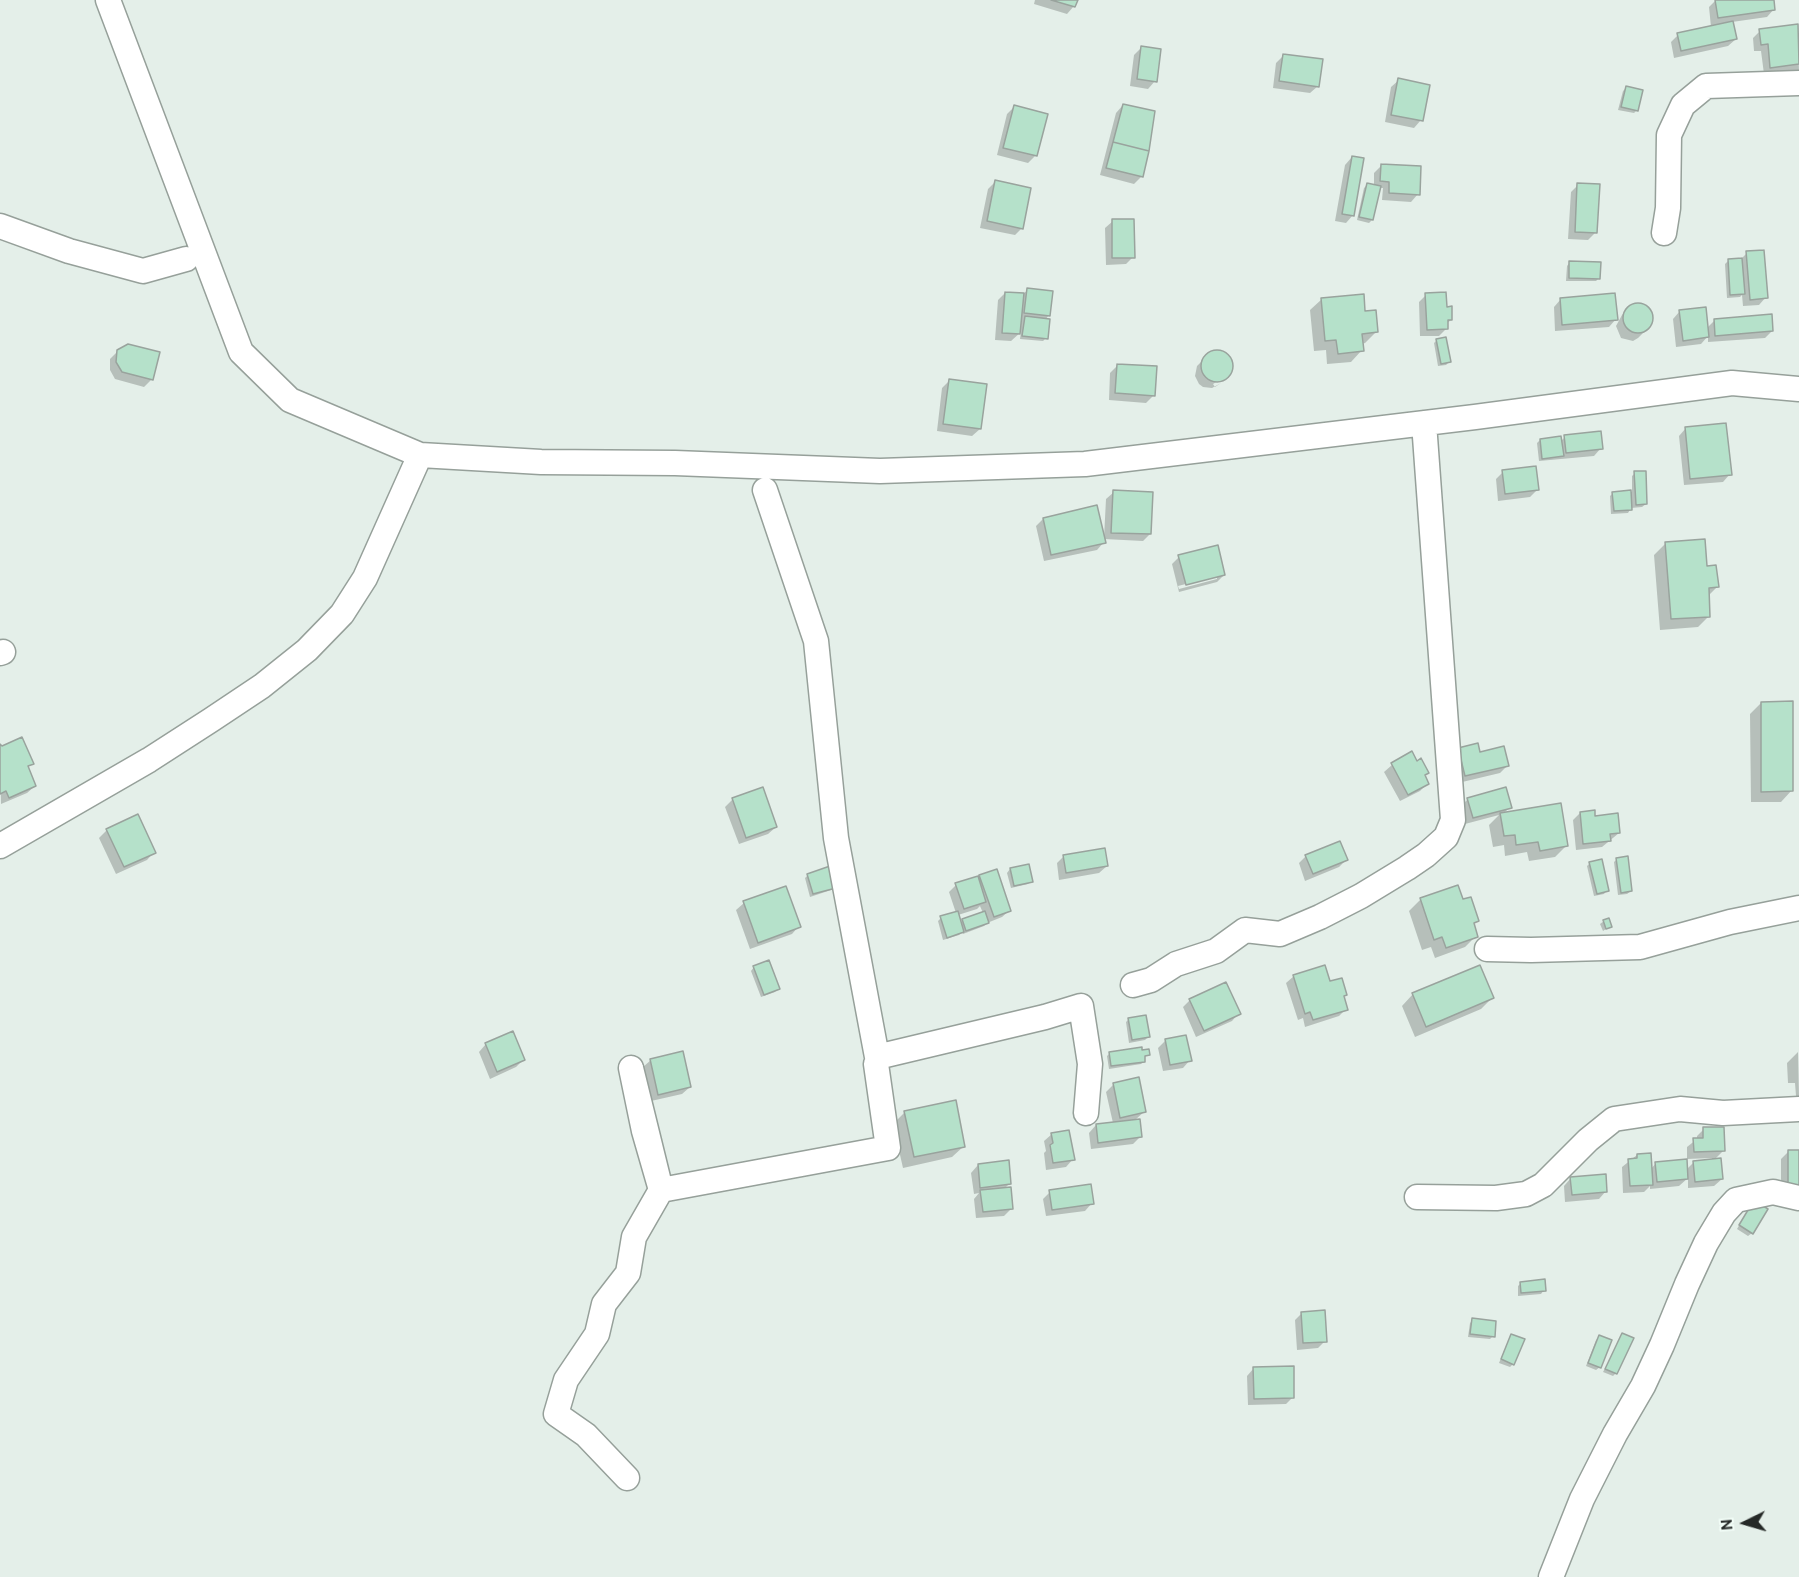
<!DOCTYPE html>
<html>
<head>
<meta charset="utf-8">
<style>
	body { margin:0 }
	#map { position:relative; width:1799px; height:1577px; overflow:hidden; background:#e4efe9; font-family:Cabin,sans-serif }
	canvas { display:block }
	.north { position:absolute; left:1715px; top:1493px; width:60px; height:60px; -webkit-text-stroke:4px #f1fcf6; paint-order:stroke; rotate:265deg; font-size:16px; font-weight:700; line-height:24px; text-align:center; color:#252927 }
	.north::after { content:''; display:block; margin:auto; width:21px; height:27px; background:#252927; clip-path:polygon(50% 0,100% 100%,50% 72%,0 100%) }
</style>
</head>
<body>
<div id="map">
<canvas width="1799" height="1577"></canvas>
<div class="north">N</div>
</div>
<script>
const ctx = document.querySelector('canvas').getContext('2d');
ctx.lineJoin = 'round';
function fillPath(path, color) {
  ctx.fillStyle = color;
  ctx.fill(path, 'evenodd');
}
function toPath(rows) {
  const path = new Path2D();
  for (const r of rows) {
    if (r.length === 3) {
      path.moveTo(r[0] + r[2], r[1]);
      path.arc(r[0], r[1], r[2], 0, 2 * Math.PI);
      continue;
    }
    path.moveTo(r[0], r[1]);
    for (let i = 2; i < r.length; i += 2) path.lineTo(r[i], r[i + 1]);
  }
  return path;
}
function trace(path, color, width, dash) {
  ctx.strokeStyle = color;
  ctx.lineWidth = width;
  ctx.lineCap = dash ? 'butt' : 'round';
  ctx.setLineDash(dash || []);
  ctx.stroke(path);
}
fillPath(toPath([
	[1035,0,1076,0,1074,6,1067,14,1034,4],
	[1716,0,1773,0,1774,9,1767,17,1732,22,1736,39,1728,46,1674,58,1671,42,1678,35,1711,27,1709,7],
	[1797,26,1799,70,1764,74,1761,51,1754,51,1753,38,1760,31],
	[1142,47,1155,81,1148,89,1130,86,1134,55],
	[1283,56,1318,86,1310,93,1273,88,1276,63],
	[1399,80,1421,120,1414,128,1385,122,1391,87],
	[1626,88,1637,110,1634,113,1618,110,1623,91],
	[1123,105,1142,176,1134,184,1100,175,1116,113],
	[1014,107,1035,156,1028,163,997,155,1007,114],
	[1352,157,1353,215,1346,223,1335,221,1345,165],
	[1382,165,1418,194,1411,202,1382,200,1383,188,1379,188,1372,220,1369,223,1357,220,1364,188,1367,185,1374,186,1374,173],
	[995,182,1022,228,1015,235,980,228,988,189],
	[1578,185,1596,232,1588,240,1568,239,1571,192],
	[1113,221,1133,257,1126,264,1106,265,1105,228],
	[1747,253,1766,297,1759,305,1743,306,1742,295,1740,297,1727,298,1725,264,1728,261,1740,260],
	[1570,262,1599,278,1596,281,1566,281,1567,266],
	[1028,290,1049,315,1045,320,1046,338,1043,341,1020,339,1021,332,1011,341,995,340,998,300,1005,293,1023,294],
	[1426,295,1445,308,1451,320,1446,324,1447,328,1439,336,1420,336,1419,302],
	[1322,299,1364,312,1376,332,1365,343,1362,344,1362,350,1351,362,1327,364,1326,350,1314,351,1310,310],
	[1561,299,1616,319,1609,327,1555,331,1554,307],
	[1642,305,1651,312,1651,325,1638,338,1633,341,1621,338,1616,326,1622,315,1629,307],
	[1680,311,1707,328,1715,320,1772,331,1765,338,1708,342,1708,336,1701,344,1676,347,1673,319],
	[1437,340,1449,362,1446,365,1438,366,1434,343],
	[118,351,158,353,151,380,144,387,115,379,110,370,110,359],
	[1216,351,1229,356,1232,366,1225,379,1225,377,1213,384,1215,387,1221,383,1212,388,1203,387,1199,384,1195,376,1197,366,1208,355],
	[1118,365,1154,395,1146,403,1109,400,1110,373],
	[949,381,980,429,972,436,937,431,942,388],
	[1686,428,1730,474,1723,482,1684,485,1679,436],
	[1565,437,1601,448,1594,456,1539,461,1537,443,1540,440,1560,442],
	[1503,472,1537,490,1530,497,1498,501,1496,479],
	[1635,473,1646,504,1642,507,1631,508,1628,513,1611,514,1610,496,1613,493,1632,492,1632,476],
	[1114,492,1150,534,1143,541,1104,539,1104,542,1097,550,1044,561,1036,526,1043,519,1104,538,1106,499],
	[1666,543,1706,568,1717,587,1708,596,1709,616,1698,627,1660,630,1654,555],
	[1179,557,1224,575,1217,582,1179,592,1172,564],
	[1217,576,1217,579,1179,589,1178,586],
	[1761,703,1792,790,1781,802,1751,802,1750,714],
	[0,746,32,763,27,768,35,786,27,793,1,804],
	[1412,753,1428,783,1420,791,1400,801,1384,772,1392,765],
	[1479,754,1507,766,1500,773,1458,783,1452,757],
	[762,789,776,827,768,834,739,844,725,807,732,800],
	[1468,799,1510,807,1503,814,1566,846,1555,857,1529,861,1527,852,1505,856,1504,845,1493,847,1489,825,1499,815,1465,824,1461,806],
	[1580,813,1594,818,1619,833,1602,847,1576,850,1573,820],
	[107,830,154,852,147,860,116,874,99,838],
	[1064,856,1107,866,1099,873,1059,880,1057,863],
	[1306,856,1346,860,1339,867,1305,881,1299,863],
	[1617,859,1631,891,1627,894,1618,895,1614,862],
	[1590,863,1607,890,1604,894,1594,896,1587,866],
	[1027,865,1031,881,1028,884,1011,888,1007,873,1010,869],
	[808,875,834,887,831,890,810,897,805,878],
	[980,876,1010,910,1002,917,987,923,984,926,963,934,962,932,959,935,943,940,938,921,941,918,956,913,949,892,956,885,977,879],
	[980,906,983,913,963,920,960,923,958,915,977,909],
	[1421,899,1462,901,1477,921,1473,925,1476,936,1465,947,1435,958,1431,947,1422,950,1409,911],
	[744,903,799,926,792,934,750,949,736,910],
	[1604,921,1610,926,1603,931,1600,924],
	[754,967,778,988,775,992,761,997,751,971],
	[1294,976,1329,983,1346,1009,1339,1016,1305,1027,1303,1018,1298,1020,1286,983],
	[1413,994,1492,998,1481,1009,1415,1037,1402,1006],
	[1190,1000,1239,1013,1232,1021,1196,1037,1183,1007],
	[1129,1019,1148,1037,1145,1040,1129,1043,1126,1022],
	[1165,1041,1190,1060,1183,1068,1163,1071,1158,1048],
	[486,1044,523,1060,516,1067,490,1079,479,1052],
	[1141,1051,1148,1055,1143,1058,1144,1061,1141,1064,1109,1069,1107,1056,1110,1053],
	[1798,1052,1799,1096,1796,1096,1795,1083,1788,1083,1787,1063],
	[651,1060,690,1087,682,1094,651,1101,643,1067],
	[1137,1079,1145,1111,1135,1120,1140,1137,1133,1144,1091,1149,1089,1133,1096,1125,1113,1123,1106,1092,1113,1085],
	[905,1112,964,1146,952,1157,903,1168,893,1124],
	[1704,1129,1724,1150,1714,1160,1722,1179,1714,1186,1688,1188,1688,1178,1679,1186,1650,1189,1650,1186,1644,1192,1623,1193,1622,1167,1637,1155,1651,1169,1656,1163,1686,1170,1694,1162,1712,1160,1712,1158,1687,1159,1687,1147,1697,1139,1697,1136],
	[1052,1134,1073,1159,1066,1167,1046,1170,1044,1153,1046,1151,1044,1141],
	[1788,1152,1799,1152,1799,1193,1781,1194,1781,1159],
	[978,1165,1010,1183,1004,1189,1012,1208,1004,1216,976,1218,974,1199,979,1193,974,1194,971,1173],
	[1571,1178,1606,1191,1599,1199,1565,1202,1564,1186],
	[1050,1192,1092,1203,1085,1211,1046,1216,1043,1199],
	[1751,1205,1752,1233,1748,1236,1737,1229],
	[1521,1283,1544,1290,1541,1294,1518,1296,1518,1286],
	[1302,1313,1325,1341,1318,1348,1297,1350,1295,1320],
	[1473,1320,1493,1336,1490,1339,1468,1337,1470,1323],
	[1512,1335,1513,1364,1510,1367,1499,1363,1509,1339],
	[1623,1335,1616,1373,1613,1376,1603,1372],
	[1599,1337,1600,1367,1596,1370,1586,1366,1596,1340],
	[1254,1368,1293,1397,1286,1404,1248,1405,1247,1376]
]), '#0003');
const building = toPath([
	[1051,0,1078,0,1075,7,1051,0],
	[1715,0,1774,0,1775,10,1718,18,1715,0],
	[1733,21,1737,39,1681,51,1677,33,1733,21],
	[1798,24,1799,64,1770,68,1768,44,1761,45,1759,29,1798,24],
	[1141,46,1161,49,1157,82,1137,79,1141,46],
	[1283,54,1323,59,1319,87,1279,81,1283,54],
	[1398,78,1430,85,1423,121,1391,115,1398,78],
	[1626,86,1643,90,1638,111,1621,107,1626,86],
	[1123,104,1155,111,1149,151,1113,142,1123,104],
	[1014,105,1048,114,1037,156,1003,148,1014,105],
	[1113,142,1149,151,1143,177,1106,168,1113,142],
	[1352,156,1364,158,1354,216,1342,214,1352,156],
	[1381,164,1421,166,1420,195,1389,193,1389,182,1380,181,1381,164],
	[995,180,1031,188,1023,229,987,221,995,180],
	[1367,183,1381,186,1373,220,1359,217,1367,183],
	[1577,183,1600,184,1597,233,1575,232,1577,183],
	[1112,219,1134,219,1135,258,1112,258,1112,219],
	[1764,250,1768,298,1750,300,1746,251,1764,250],
	[1742,258,1745,294,1730,295,1728,259,1742,258],
	[1569,261,1601,262,1600,279,1569,278,1569,261],
	[1027,288,1053,291,1050,316,1024,313,1027,288],
	[1005,292,1024,293,1020,334,1002,333,1005,292],
	[1446,292,1447,307,1452,306,1452,320,1448,320,1448,329,1427,330,1425,293,1446,292],
	[1615,293,1618,320,1562,325,1560,298,1615,293],
	[1364,294,1365,311,1376,310,1378,332,1362,334,1364,351,1338,354,1336,340,1325,341,1321,298,1364,294],
	[1638,318,15],
	[1706,307,1709,337,1683,341,1679,310,1706,307],
	[1772,314,1773,331,1715,336,1714,319,1772,314],
	[1025,316,1050,319,1048,339,1022,336,1025,316],
	[1446,337,1451,362,1441,364,1436,339,1446,337],
	[128,344,160,352,153,380,122,372,116,362,117,350,128,344],
	[1217,366,16],
	[1117,364,1157,366,1155,396,1115,393,1117,364],
	[949,379,987,384,981,429,943,424,949,379],
	[1726,423,1732,475,1690,479,1685,427,1726,423],
	[1601,431,1603,449,1566,453,1564,435,1601,431],
	[1561,436,1564,456,1542,459,1540,439,1561,436],
	[1536,466,1539,490,1505,494,1502,470,1536,466],
	[1634,471,1646,471,1647,504,1636,505,1634,471],
	[1113,490,1153,492,1151,534,1111,533,1113,490],
	[1631,490,1632,510,1614,511,1612,492,1631,490],
	[1097,505,1106,543,1051,555,1043,518,1097,505],
	[1705,539,1707,566,1716,565,1719,587,1709,588,1710,617,1671,619,1665,542,1705,539],
	[1218,545,1225,575,1186,585,1178,555,1218,545],
	[1793,701,1793,791,1761,792,1761,702,1793,701],
	[22,737,34,764,28,766,36,786,9,798,6,791,0,794,0,744,2,746,22,737],
	[1478,743,1480,752,1504,746,1509,766,1465,776,1458,748,1478,743],
	[1412,751,1417,761,1421,758,1429,773,1425,775,1429,784,1408,795,1391,763,1412,751],
	[763,787,777,827,746,838,732,798,763,787],
	[1506,787,1512,808,1473,818,1467,798,1506,787],
	[1561,803,1568,846,1540,851,1538,842,1516,845,1515,835,1504,836,1500,813,1561,803],
	[1595,810,1595,816,1618,813,1620,833,1610,834,1611,841,1583,844,1580,812,1595,810],
	[138,814,156,853,124,867,106,829,138,814],
	[1340,841,1348,860,1313,874,1305,855,1340,841],
	[1105,848,1108,866,1066,873,1063,855,1105,848],
	[1628,856,1632,891,1621,893,1616,858,1628,856],
	[1602,859,1609,891,1597,894,1589,862,1602,859],
	[1029,864,1033,882,1014,886,1010,868,1029,864],
	[830,866,836,888,813,894,807,874,830,866],
	[997,869,1011,911,994,917,979,875,997,869],
	[978,876,986,902,964,909,955,883,978,876],
	[1458,885,1463,899,1471,897,1479,921,1474,923,1478,937,1446,948,1442,937,1434,940,1420,898,1458,885],
	[786,886,801,927,758,943,743,901,786,886],
	[958,911,964,932,947,938,940,916,958,911],
	[985,911,989,923,966,931,962,919,985,911],
	[1609,918,1612,927,1606,929,1603,920,1609,918],
	[769,960,780,989,764,995,753,966,769,960],
	[1325,965,1330,981,1342,978,1347,995,1344,996,1348,1010,1313,1020,1310,1012,1305,1014,1293,975,1325,965],
	[1480,965,1494,998,1426,1027,1412,993,1480,965],
	[1226,982,1241,1014,1204,1031,1189,999,1226,982],
	[1146,1015,1150,1037,1132,1040,1128,1018,1146,1015],
	[513,1031,525,1060,497,1072,485,1043,513,1031],
	[1186,1035,1192,1061,1170,1065,1165,1039,1186,1035],
	[1142,1047,1142,1050,1149,1049,1150,1055,1145,1056,1145,1062,1111,1066,1109,1052,1142,1047],
	[683,1051,691,1087,658,1095,650,1059,683,1051],
	[1139,1077,1146,1112,1120,1118,1113,1083,1139,1077],
	[956,1100,965,1147,914,1157,904,1111,956,1100],
	[1140,1119,1142,1137,1098,1143,1096,1124,1140,1119],
	[1703,1127,1724,1127,1725,1151,1694,1152,1693,1138,1703,1138,1703,1127],
	[1069,1130,1075,1160,1053,1163,1050,1145,1053,1143,1051,1133,1069,1130],
	[1788,1150,1799,1150,1799,1187,1788,1187,1788,1150],
	[1651,1153,1653,1185,1630,1186,1628,1159,1637,1158,1637,1154,1651,1153],
	[1721,1158,1723,1179,1695,1182,1693,1161,1721,1158],
	[1687,1159,1688,1179,1657,1182,1655,1162,1687,1159],
	[1009,1160,1011,1184,980,1188,978,1164,1009,1160],
	[1606,1174,1607,1192,1572,1195,1570,1177,1606,1174],
	[1091,1184,1094,1204,1052,1210,1049,1190,1091,1184],
	[1011,1187,1013,1209,983,1212,980,1190,1011,1187],
	[1754,1200,1768,1209,1753,1234,1739,1225,1754,1200],
	[1545,1279,1546,1291,1521,1293,1520,1282,1545,1279],
	[1325,1310,1327,1342,1303,1343,1301,1312,1325,1310],
	[1472,1318,1496,1321,1495,1337,1470,1334,1472,1318],
	[1622,1333,1634,1338,1617,1374,1605,1369,1622,1333],
	[1511,1334,1525,1339,1514,1365,1501,1359,1511,1334],
	[1599,1335,1612,1340,1601,1368,1588,1363,1599,1335],
	[1294,1366,1294,1398,1254,1399,1253,1367,1294,1366]
]);
fillPath(building, '#b5e1ca');
trace(building, '#99a39d', 1.5);
const minor = toPath([
	[108,0,241,352,290,400,420,455,541,462,675,463,880,471,1085,464,1475,417,1732,383,1799,389],
	[0,226,69,251,143,271,186,259],
	[1664,233,1668,208,1669,135,1683,105,1706,86,1799,83],
	[765,490,816,641,836,838,877,1057,1045,1017,1081,1006,1090,1064,1086,1113],
	[0,653,3,652],
	[0,846,149,760,211,720,262,686,307,650,342,614,365,578,420,455],
	[1487,949,1531,950,1640,947,1730,922,1799,908],
	[1133,985,1151,980,1176,964,1216,951,1245,930,1280,934,1320,917,1361,896,1407,868,1426,855,1446,837,1453,820,1424,423],
	[1417,1197,1496,1198,1526,1194,1543,1185,1588,1140,1614,1119,1680,1109,1723,1113,1799,1109],
	[627,1478,586,1435,556,1414,566,1380,597,1334,604,1304,628,1273,634,1237,661,1190,631,1068,644,1131,661,1190,888,1148,876,1064],
	[1551,1577,1582,1499,1615,1434,1643,1386,1662,1345,1687,1284,1706,1243,1724,1213,1736,1200,1773,1192,1799,1198]
]);
trace(minor, '#96a09a', 27);
trace(minor, '#fff', 24);
</script>
</body>
</html>
